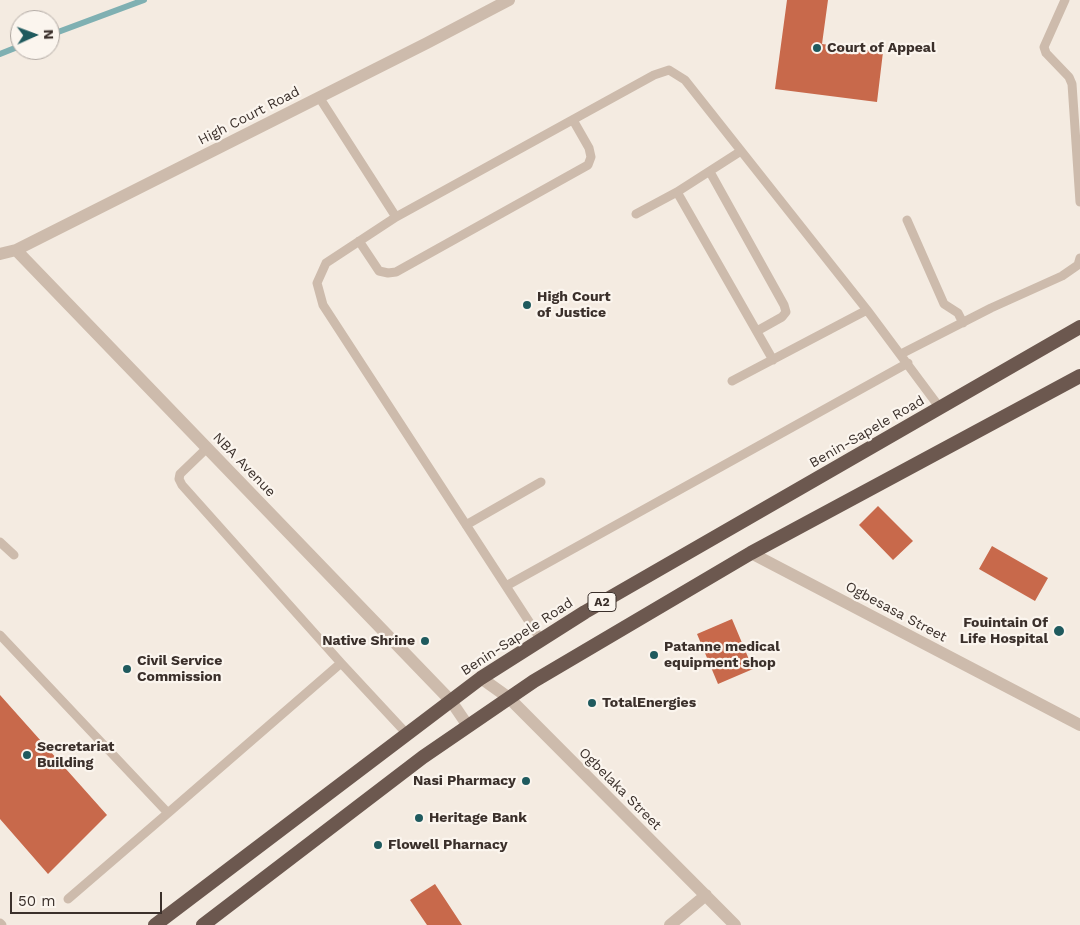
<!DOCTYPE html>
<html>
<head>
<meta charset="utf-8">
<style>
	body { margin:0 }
	#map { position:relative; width:1080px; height:925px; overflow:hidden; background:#f4ebe1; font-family:"Work Sans",sans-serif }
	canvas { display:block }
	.north { position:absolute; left:10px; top:10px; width:50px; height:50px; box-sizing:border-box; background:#fbf5ee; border:1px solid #aea6a0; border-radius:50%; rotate:88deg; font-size:14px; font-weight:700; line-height:20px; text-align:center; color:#3b302b }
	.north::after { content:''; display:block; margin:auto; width:18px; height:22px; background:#1f5a5e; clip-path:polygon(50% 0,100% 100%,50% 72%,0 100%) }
	.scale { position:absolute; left:10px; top:892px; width:152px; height:22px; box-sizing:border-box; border:2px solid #3b302b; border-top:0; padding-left:6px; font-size:15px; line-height:18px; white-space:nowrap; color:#3b302b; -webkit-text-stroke:4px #fbf5ee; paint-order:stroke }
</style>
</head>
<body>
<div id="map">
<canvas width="1080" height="925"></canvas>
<div class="north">N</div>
<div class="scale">50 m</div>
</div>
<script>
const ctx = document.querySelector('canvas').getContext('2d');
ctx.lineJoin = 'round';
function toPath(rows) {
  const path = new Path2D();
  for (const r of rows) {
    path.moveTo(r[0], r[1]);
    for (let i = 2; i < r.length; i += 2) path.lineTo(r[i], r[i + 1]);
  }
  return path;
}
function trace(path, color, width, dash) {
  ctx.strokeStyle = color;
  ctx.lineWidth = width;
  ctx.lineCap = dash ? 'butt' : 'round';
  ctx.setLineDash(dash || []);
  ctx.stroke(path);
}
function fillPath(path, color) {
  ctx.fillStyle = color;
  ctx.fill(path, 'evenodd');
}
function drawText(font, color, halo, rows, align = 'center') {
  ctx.font = font + ' "Work Sans",sans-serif';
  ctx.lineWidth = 4.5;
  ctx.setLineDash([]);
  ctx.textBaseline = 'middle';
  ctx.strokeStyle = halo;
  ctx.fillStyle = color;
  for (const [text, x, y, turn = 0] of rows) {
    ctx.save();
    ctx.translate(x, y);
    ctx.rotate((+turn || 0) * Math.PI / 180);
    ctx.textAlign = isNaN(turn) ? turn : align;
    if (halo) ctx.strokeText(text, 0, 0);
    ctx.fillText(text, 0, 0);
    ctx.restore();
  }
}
trace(toPath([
	[50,35,144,0],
	[0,54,20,46]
]), '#7fb0b2', 6);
fillPath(toPath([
	[787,0,828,0,822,44,883,52,877,102,775,89],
	[878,506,913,541,893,560,859,525],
	[992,546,1048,578,1035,601,979,569],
	[732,619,753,669,718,684,697,634],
	[0,695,107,815,48,874,0,819],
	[435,884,462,925,427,925,410,900]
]), '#c8694b');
trace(toPath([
	[1065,0,1044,47,1046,53,1069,77,1072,84,1080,202],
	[319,97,396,217,326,263,317,283,323,305,541,640],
	[710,172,784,305,786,312,782,317,757,331],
	[677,192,773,360],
	[636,214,677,192,741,151],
	[396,217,654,75,669,70,685,80,867,310,940,408],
	[907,220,944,304,958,313,963,323],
	[359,241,379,271,388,273,396,272,588,165,591,157,589,148,573,120],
	[901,354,991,308,1062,276,1078,265,1080,258],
	[732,381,867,310],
	[207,448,180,474,179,479,182,485,341,663,407,734],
	[466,525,541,482],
	[0,542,14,555],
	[506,586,908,363],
	[0,635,168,813,341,663],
	[68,899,168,813],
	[0,923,2,925]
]), '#cdbbac', 9);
trace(toPath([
	[16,250,451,701,468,726],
	[0,254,16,250,427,43,509,0],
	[751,553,1080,725],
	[481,678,509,698,735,925],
	[670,925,706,895]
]), '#cdbbac', 12);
trace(toPath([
	[155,925,481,678,585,612,1080,327],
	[203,925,423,757,534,681,751,553,1080,376]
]), '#6c584f', 14);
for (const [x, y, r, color] of [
	[817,48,5,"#1f5a5e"],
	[527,305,5,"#1f5a5e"],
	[1059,631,6,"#1f5a5e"],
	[425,641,5,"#1f5a5e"],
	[654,655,5,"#1f5a5e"],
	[127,669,5,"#1f5a5e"],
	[592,703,5,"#1f5a5e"],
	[27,755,5,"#1f5a5e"],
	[526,781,5,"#1f5a5e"],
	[419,818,5,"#1f5a5e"],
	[378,845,5,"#1f5a5e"]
]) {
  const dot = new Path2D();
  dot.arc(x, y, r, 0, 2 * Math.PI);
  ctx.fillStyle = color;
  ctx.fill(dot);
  trace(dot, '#fbf5ee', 2);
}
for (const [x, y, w] of [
	[602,602,28]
]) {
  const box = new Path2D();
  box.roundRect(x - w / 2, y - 9.5, w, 19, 4);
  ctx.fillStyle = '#fbf5ee';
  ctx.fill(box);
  trace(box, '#3b302b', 1);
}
drawText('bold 12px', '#3b302b', null, [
	["A2",602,602]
]);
drawText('bold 14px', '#3b302b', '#fbf5ee', [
	["Court of Appeal",827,48],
	["High Court",537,297],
	["of Justice",537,313],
	["Fouintain Of",1048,623,"right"],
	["Life Hospital",1048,639,"right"],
	["Native Shrine",415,641,"right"],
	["Patanne medical",664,647],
	["equipment shop",664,663],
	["Civil Service",137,661],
	["Commission",137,677],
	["TotalEnergies",602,703],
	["Secretariat",37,747],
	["Building",37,763],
	["Nasi Pharmacy",516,781,"right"],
	["Heritage Bank",429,818],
	["Flowell Pharnacy",388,845]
], 'left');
drawText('14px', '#3b302b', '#fbf5ee', [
	["High Court Road",249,116,-27],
	["Benin-Sapele Road",867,432,-30],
	["NBA Avenue",244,465,46],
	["Ogbesasa Street",896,612,28],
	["Benin-Sapele Road",517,637,-33],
	["Ogbelaka Street",620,789,45]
]);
</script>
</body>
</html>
